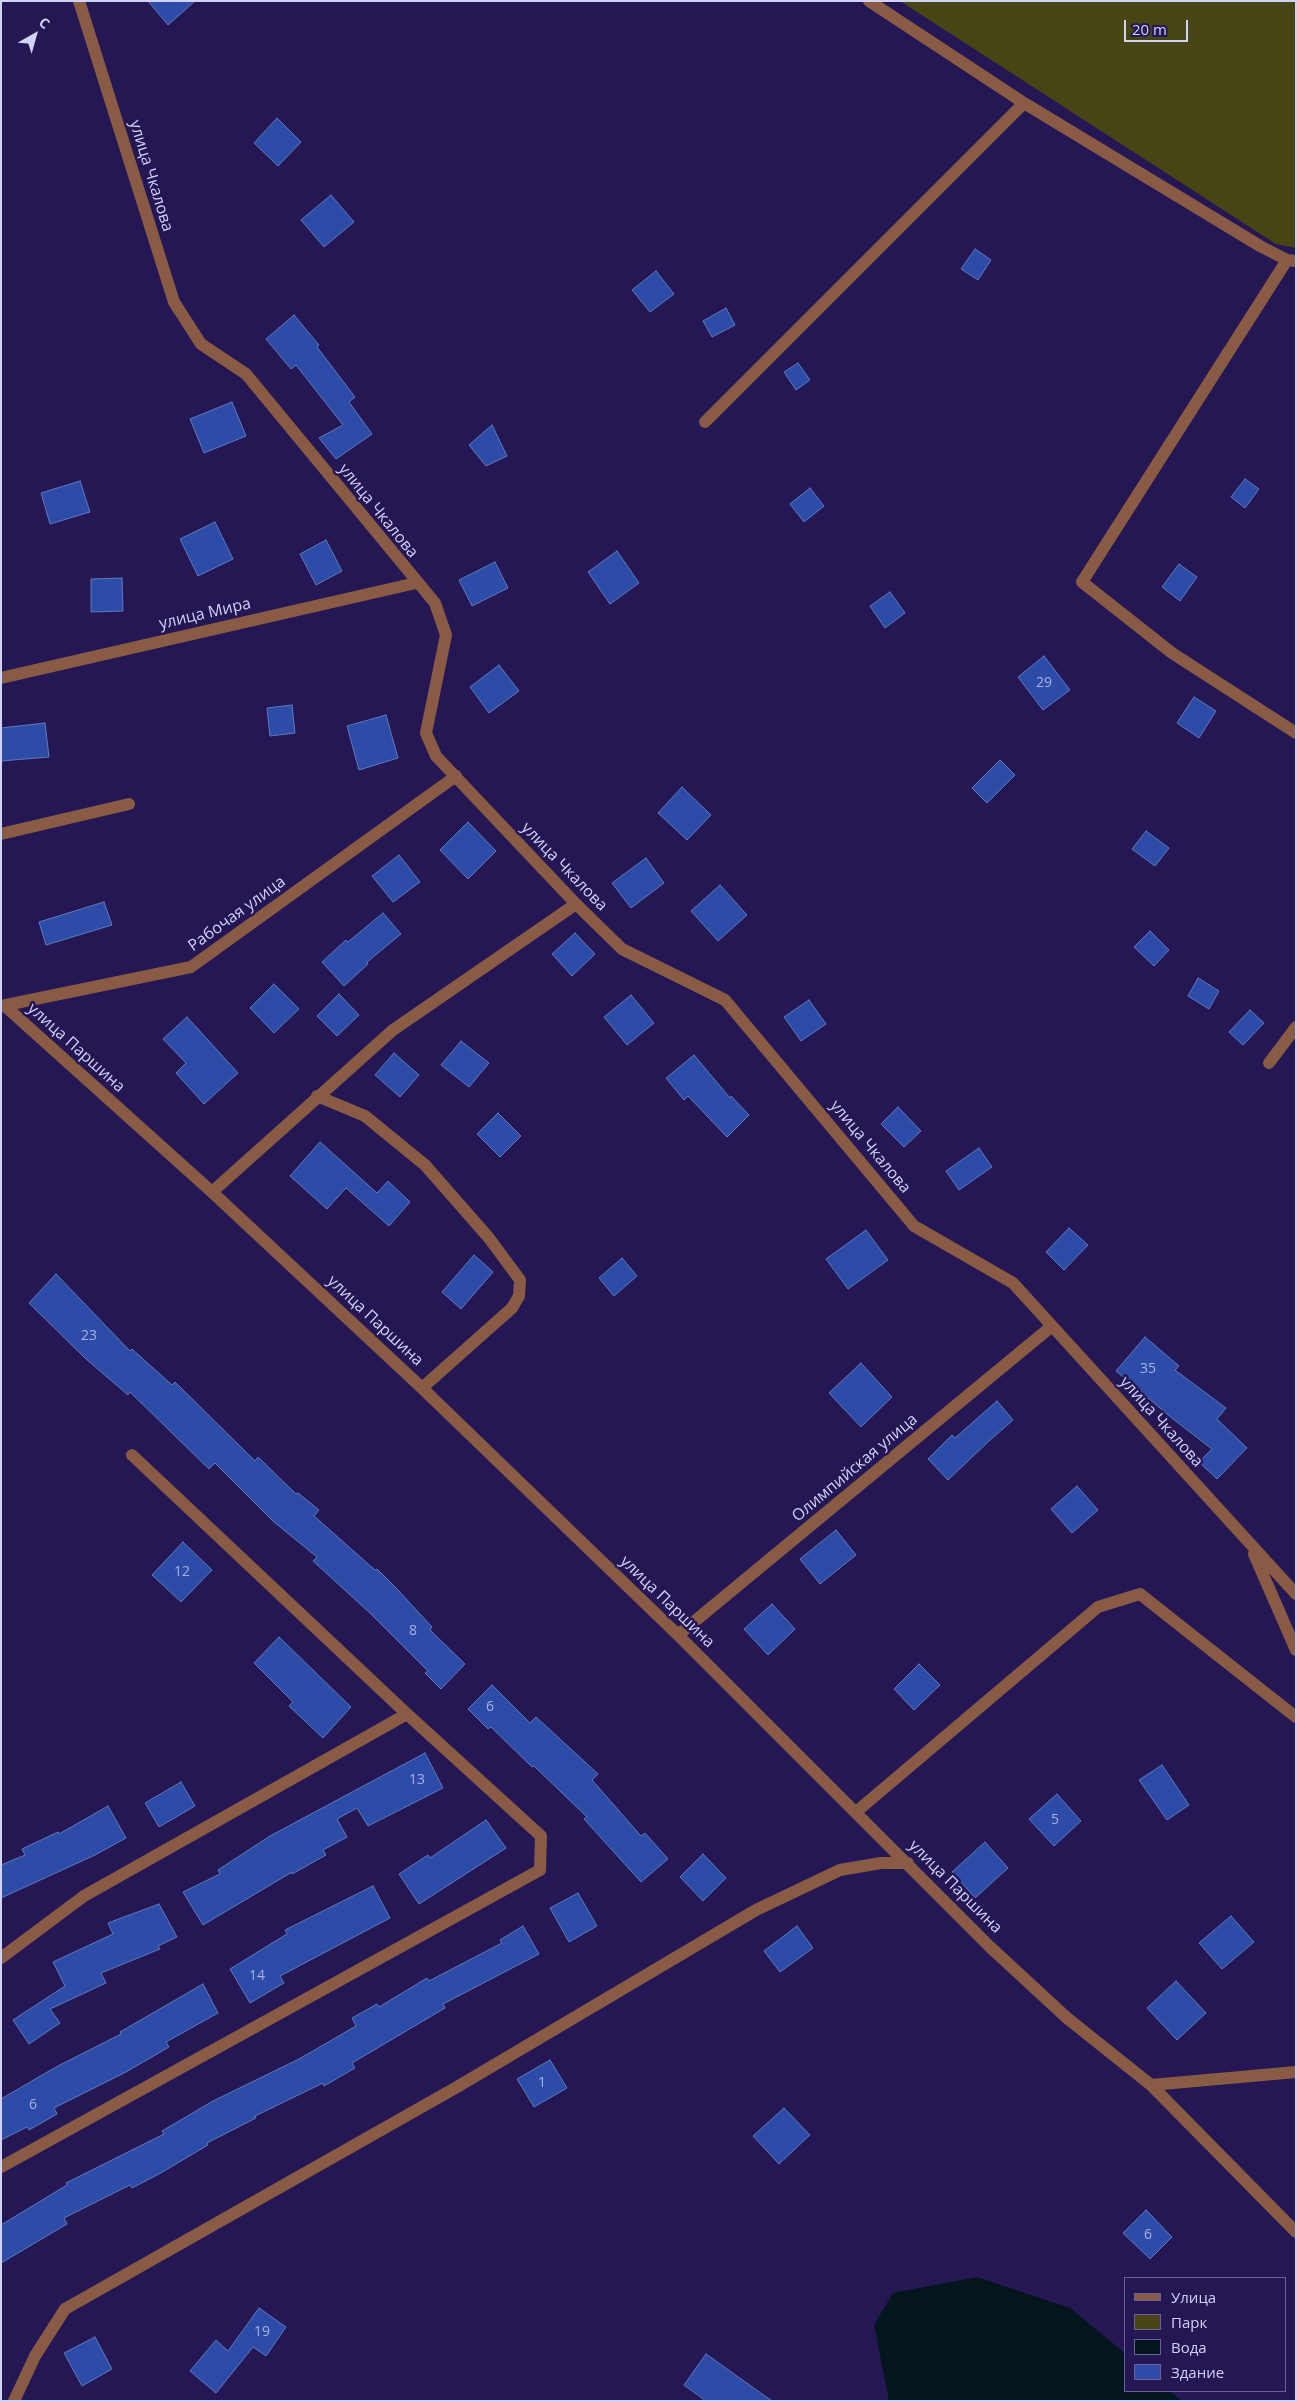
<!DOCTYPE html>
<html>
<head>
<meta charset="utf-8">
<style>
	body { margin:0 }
	#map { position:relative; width:1297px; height:2402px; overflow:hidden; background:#241754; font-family:"Open Sans",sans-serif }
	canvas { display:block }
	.frame { position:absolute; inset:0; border:2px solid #d2d2f8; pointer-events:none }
	.legend { position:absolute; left:1124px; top:2277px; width:162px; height:115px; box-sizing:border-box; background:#241754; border:1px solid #6a6296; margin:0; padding:6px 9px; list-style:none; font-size:15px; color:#d2d2f8 }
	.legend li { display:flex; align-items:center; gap:10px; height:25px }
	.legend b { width:25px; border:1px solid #6a6296 }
	.north { position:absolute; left:10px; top:10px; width:50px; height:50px; -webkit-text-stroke:4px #241754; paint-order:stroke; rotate:38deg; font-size:14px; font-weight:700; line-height:20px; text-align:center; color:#d2d2f8 }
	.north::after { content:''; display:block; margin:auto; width:18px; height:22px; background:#d2d2f8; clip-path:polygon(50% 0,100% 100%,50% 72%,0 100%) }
	.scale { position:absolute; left:1124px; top:20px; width:64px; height:22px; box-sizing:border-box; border:2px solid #d2d2f8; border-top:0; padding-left:6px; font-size:15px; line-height:18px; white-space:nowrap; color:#d2d2f8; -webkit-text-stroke:4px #241754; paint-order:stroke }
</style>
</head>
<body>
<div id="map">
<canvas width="1297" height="2402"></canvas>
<div class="frame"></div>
<ul class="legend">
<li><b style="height:6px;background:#895b45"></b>Улица</li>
<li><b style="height:14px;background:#484514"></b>Парк</li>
<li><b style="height:14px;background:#03161d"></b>Вода</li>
<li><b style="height:14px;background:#2d4ca8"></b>Здание</li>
</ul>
<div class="north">С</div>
<div class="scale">20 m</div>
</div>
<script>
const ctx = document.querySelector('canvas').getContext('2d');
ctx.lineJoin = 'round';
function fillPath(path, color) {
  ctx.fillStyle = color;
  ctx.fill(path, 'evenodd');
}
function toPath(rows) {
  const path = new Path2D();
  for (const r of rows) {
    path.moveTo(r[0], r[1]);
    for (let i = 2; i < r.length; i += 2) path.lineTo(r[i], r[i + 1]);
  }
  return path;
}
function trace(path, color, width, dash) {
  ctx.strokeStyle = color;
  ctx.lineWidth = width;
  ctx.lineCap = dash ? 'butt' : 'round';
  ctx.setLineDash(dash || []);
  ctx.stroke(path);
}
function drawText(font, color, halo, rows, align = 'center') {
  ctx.font = font + ' "Open Sans",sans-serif';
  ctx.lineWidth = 5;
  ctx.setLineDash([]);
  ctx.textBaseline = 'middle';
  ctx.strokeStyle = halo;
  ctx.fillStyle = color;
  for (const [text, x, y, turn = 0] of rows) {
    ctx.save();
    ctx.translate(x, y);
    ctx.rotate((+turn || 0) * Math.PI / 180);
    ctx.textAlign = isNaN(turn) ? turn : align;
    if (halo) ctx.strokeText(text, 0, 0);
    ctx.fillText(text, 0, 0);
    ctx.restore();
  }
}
fillPath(toPath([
	[900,1,1296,1,1296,248,1276,244]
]), '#484514');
fillPath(toPath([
	[977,2277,1070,2308,1126,2354,1126,2391,1170,2391,1182,2401,889,2401,874,2325,893,2293]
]), '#03161d');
const building = toPath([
	[148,1,195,1,168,25,148,1],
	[277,118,301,142,278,166,254,143,277,118],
	[331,195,354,222,324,247,301,220,331,195],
	[975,249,991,260,978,280,961,269,975,249],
	[656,271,674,294,650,312,632,290,656,271],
	[726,308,735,325,712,337,703,321,726,308],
	[294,315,319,345,317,347,355,397,349,402,372,434,336,459,319,438,343,425,296,365,291,369,266,339,294,315],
	[798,363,810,380,796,390,784,372,798,363],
	[232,402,246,436,204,453,190,419,232,402],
	[492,425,507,456,486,466,469,445,492,425],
	[1245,479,1259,489,1245,508,1231,497,1245,479],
	[80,481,90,512,50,524,41,493,80,481],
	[810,488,824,506,804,522,790,504,810,488],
	[215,522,233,559,198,576,180,539,215,522],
	[326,540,342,571,316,585,300,554,326,540],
	[617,551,639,583,610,604,588,572,617,551],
	[495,562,508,588,472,606,459,580,495,562],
	[1179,564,1197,577,1180,601,1162,587,1179,564],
	[122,578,123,611,91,612,91,579,122,578],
	[890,592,905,613,885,628,870,606,890,592],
	[1044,656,1070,690,1043,710,1018,677,1044,656],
	[499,665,519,691,489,713,470,687,499,665],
	[1194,697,1216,711,1199,738,1177,723,1194,697],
	[292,705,295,733,270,736,267,708,292,705],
	[386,715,398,758,359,770,347,726,386,715],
	[45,723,49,757,1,761,1,728,45,723],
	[1000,760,1015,775,987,803,972,788,1000,760],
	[682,787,711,815,687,840,658,813,682,787],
	[468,822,496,851,468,879,440,850,468,822],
	[1146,831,1169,848,1155,866,1132,849,1146,831],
	[399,855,420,882,393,902,372,876,399,855],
	[646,858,664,883,631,908,612,883,646,858],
	[720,885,747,915,718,941,691,911,720,885],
	[104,902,112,925,46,945,39,922,104,902],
	[383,913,401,934,367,962,368,964,344,986,322,962,346,940,348,942,383,913],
	[1150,931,1169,950,1154,966,1134,947,1150,931],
	[575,933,595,954,572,976,552,954,575,933],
	[1198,978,1219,991,1209,1009,1188,996,1198,978],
	[274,984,299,1009,274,1033,250,1008,274,984],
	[339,994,359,1015,337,1036,317,1016,339,994],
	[631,995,654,1023,627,1045,604,1017,631,995],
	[809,1000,826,1024,801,1041,784,1017,809,1000],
	[1250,1010,1264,1023,1243,1045,1229,1032,1250,1010],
	[187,1017,238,1073,204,1104,176,1073,186,1063,163,1039,187,1017],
	[461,1041,489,1063,469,1087,441,1065,461,1041],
	[394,1053,419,1075,400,1097,375,1075,394,1053],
	[694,1055,730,1098,731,1096,749,1115,727,1137,688,1096,684,1100,666,1078,694,1055],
	[898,1107,921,1131,904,1147,881,1124,898,1107],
	[498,1113,521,1136,500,1157,477,1134,498,1113],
	[320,1142,377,1193,388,1181,410,1202,389,1226,346,1188,327,1209,290,1176,320,1142],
	[979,1148,992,1167,959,1190,946,1171,979,1148],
	[1069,1228,1088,1245,1064,1270,1046,1252,1069,1228],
	[866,1230,888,1260,848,1289,826,1259,866,1230],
	[474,1255,493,1272,461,1309,442,1292,474,1255],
	[622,1258,637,1276,614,1296,599,1278,622,1258],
	[56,1274,130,1351,132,1349,172,1385,175,1382,255,1461,258,1457,296,1494,298,1493,319,1510,314,1516,375,1570,377,1569,397,1589,432,1627,430,1630,465,1664,441,1689,425,1673,428,1671,371,1614,313,1561,317,1557,274,1522,215,1463,209,1469,130,1392,128,1395,86,1359,29,1303,56,1274],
	[1145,1337,1179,1366,1175,1370,1226,1408,1217,1419,1247,1448,1217,1479,1199,1462,1212,1449,1173,1419,1116,1371,1145,1337],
	[861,1363,892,1397,861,1427,829,1393,861,1363],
	[997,1401,1013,1420,989,1441,948,1480,928,1459,952,1435,955,1438,997,1401],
	[1077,1486,1098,1510,1072,1533,1051,1509,1077,1486],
	[836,1530,856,1555,820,1584,800,1559,836,1530],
	[183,1542,212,1570,181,1602,152,1575,183,1542],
	[772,1604,795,1629,768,1655,744,1629,772,1604],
	[279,1637,351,1707,323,1738,289,1706,293,1702,254,1663,279,1637],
	[919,1664,940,1685,914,1710,894,1689,919,1664],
	[492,1685,530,1723,536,1717,598,1774,592,1780,641,1836,645,1833,668,1859,641,1882,584,1819,587,1817,534,1766,532,1767,491,1727,488,1729,468,1709,492,1685],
	[425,1753,443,1788,368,1826,357,1808,337,1819,347,1837,323,1850,326,1855,292,1874,292,1872,203,1925,183,1892,220,1874,218,1870,270,1836,425,1753],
	[1162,1765,1189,1805,1167,1820,1139,1780,1162,1765],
	[181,1782,195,1806,159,1827,145,1803,181,1782],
	[1057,1794,1081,1821,1054,1846,1029,1819,1057,1794],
	[108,1806,126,1838,95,1855,1,1898,1,1865,25,1855,22,1849,58,1832,59,1834,108,1806],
	[486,1820,506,1848,419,1904,399,1874,428,1855,430,1858,486,1820],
	[985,1842,1008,1868,975,1898,952,1872,985,1842],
	[703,1854,726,1878,703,1901,680,1877,703,1854],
	[373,1886,390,1918,280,1976,284,1983,250,2003,230,1969,287,1934,285,1930,373,1886],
	[578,1893,597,1926,569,1942,550,1908,578,1893],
	[159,1904,177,1937,158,1946,160,1949,101,1973,106,1983,50,2009,60,2023,29,2044,13,2020,65,1986,53,1962,113,1934,108,1923,159,1904],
	[1231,1916,1254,1942,1222,1969,1199,1943,1231,1916],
	[523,1926,539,1954,443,2004,445,2008,352,2063,355,2068,324,2086,323,2083,255,2116,256,2118,207,2143,208,2145,159,2174,132,2188,130,2185,64,2218,67,2224,1,2263,1,2225,67,2185,66,2183,164,2134,162,2131,213,2101,299,2059,356,2026,352,2018,377,2004,379,2007,427,1978,429,1981,502,1943,500,1940,523,1926],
	[797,1926,813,1948,780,1972,764,1951,797,1926],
	[1176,1981,1206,2013,1177,2040,1147,2008,1176,1981],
	[203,1984,218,2013,166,2042,169,2047,126,2072,54,2108,57,2114,29,2130,27,2127,1,2140,1,2099,56,2067,121,2034,120,2032,203,1984],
	[550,2060,567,2088,534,2107,517,2079,550,2060],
	[784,2108,810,2135,779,2164,753,2136,784,2108],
	[1146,2210,1172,2237,1150,2259,1123,2233,1146,2210],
	[259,2308,286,2327,266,2356,253,2347,216,2393,190,2371,216,2340,228,2351,259,2308],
	[95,2337,112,2369,82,2386,64,2353,95,2337],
	[706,2354,772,2401,706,2401,684,2385,706,2354]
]);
fillPath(building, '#2d4ca8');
trace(building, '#607abb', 1);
trace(toPath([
	[79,1,174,302,201,344,246,374,435,603,446,635,426,733,436,756,576,904,622,949,725,1000,914,1226,1013,1283,1296,1594],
	[869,1,1024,103,1260,246,1287,260,1296,261],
	[1287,260,1082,582,1172,653,1296,733],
	[705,422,1024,103],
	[1,678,416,583],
	[1,834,129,804],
	[1,1006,191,967,456,776],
	[5,1006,212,1192,422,1388,678,1635,989,1946,1067,2018,1151,2085,1296,2232],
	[1269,1063,1296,1027],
	[317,1096,365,1116,425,1165,489,1238,520,1280,519,1296,512,1308,422,1388],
	[212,1192,393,1030,576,904],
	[1254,1554,1296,1650],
	[678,1635,1052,1326],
	[856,1812,1098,1607,1140,1594,1296,1717],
	[1,1958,84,1896,407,1714],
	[1151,2085,1296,2072],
	[1,2167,540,1870,541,1836,407,1714,132,1455],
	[14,2401,35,2356,65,2309,457,2087,756,1910,840,1870,881,1863,908,1863]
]), '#895b45', 12);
drawText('14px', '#a9b0e4', null, [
	["29",1044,683],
	["23",89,1336],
	["35",1148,1369],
	["12",182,1572],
	["8",413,1631],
	["6",490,1707],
	["13",417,1780],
	["5",1055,1820],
	["14",257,1976],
	["1",542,2083],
	["6",33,2105],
	["6",1148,2235],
	["19",262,2332]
]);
drawText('16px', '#d2d2f8', '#241754', [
	["улица Чкалова",151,176,73],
	["улица Чкалова",378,511,51],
	["улица Мира",205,614,-13],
	["улица Чкалова",564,867,46],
	["Рабочая улица",237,914,-36],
	["улица Паршина",76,1048,42],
	["улица Чкалова",870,1147,50],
	["улица Паршина",375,1321,43],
	["улица Чкалова",1161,1422,48],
	["Олимпийская улица",855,1468,-40],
	["улица Паршина",667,1602,44],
	["улица Паршина",955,1887,45]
]);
</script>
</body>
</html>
